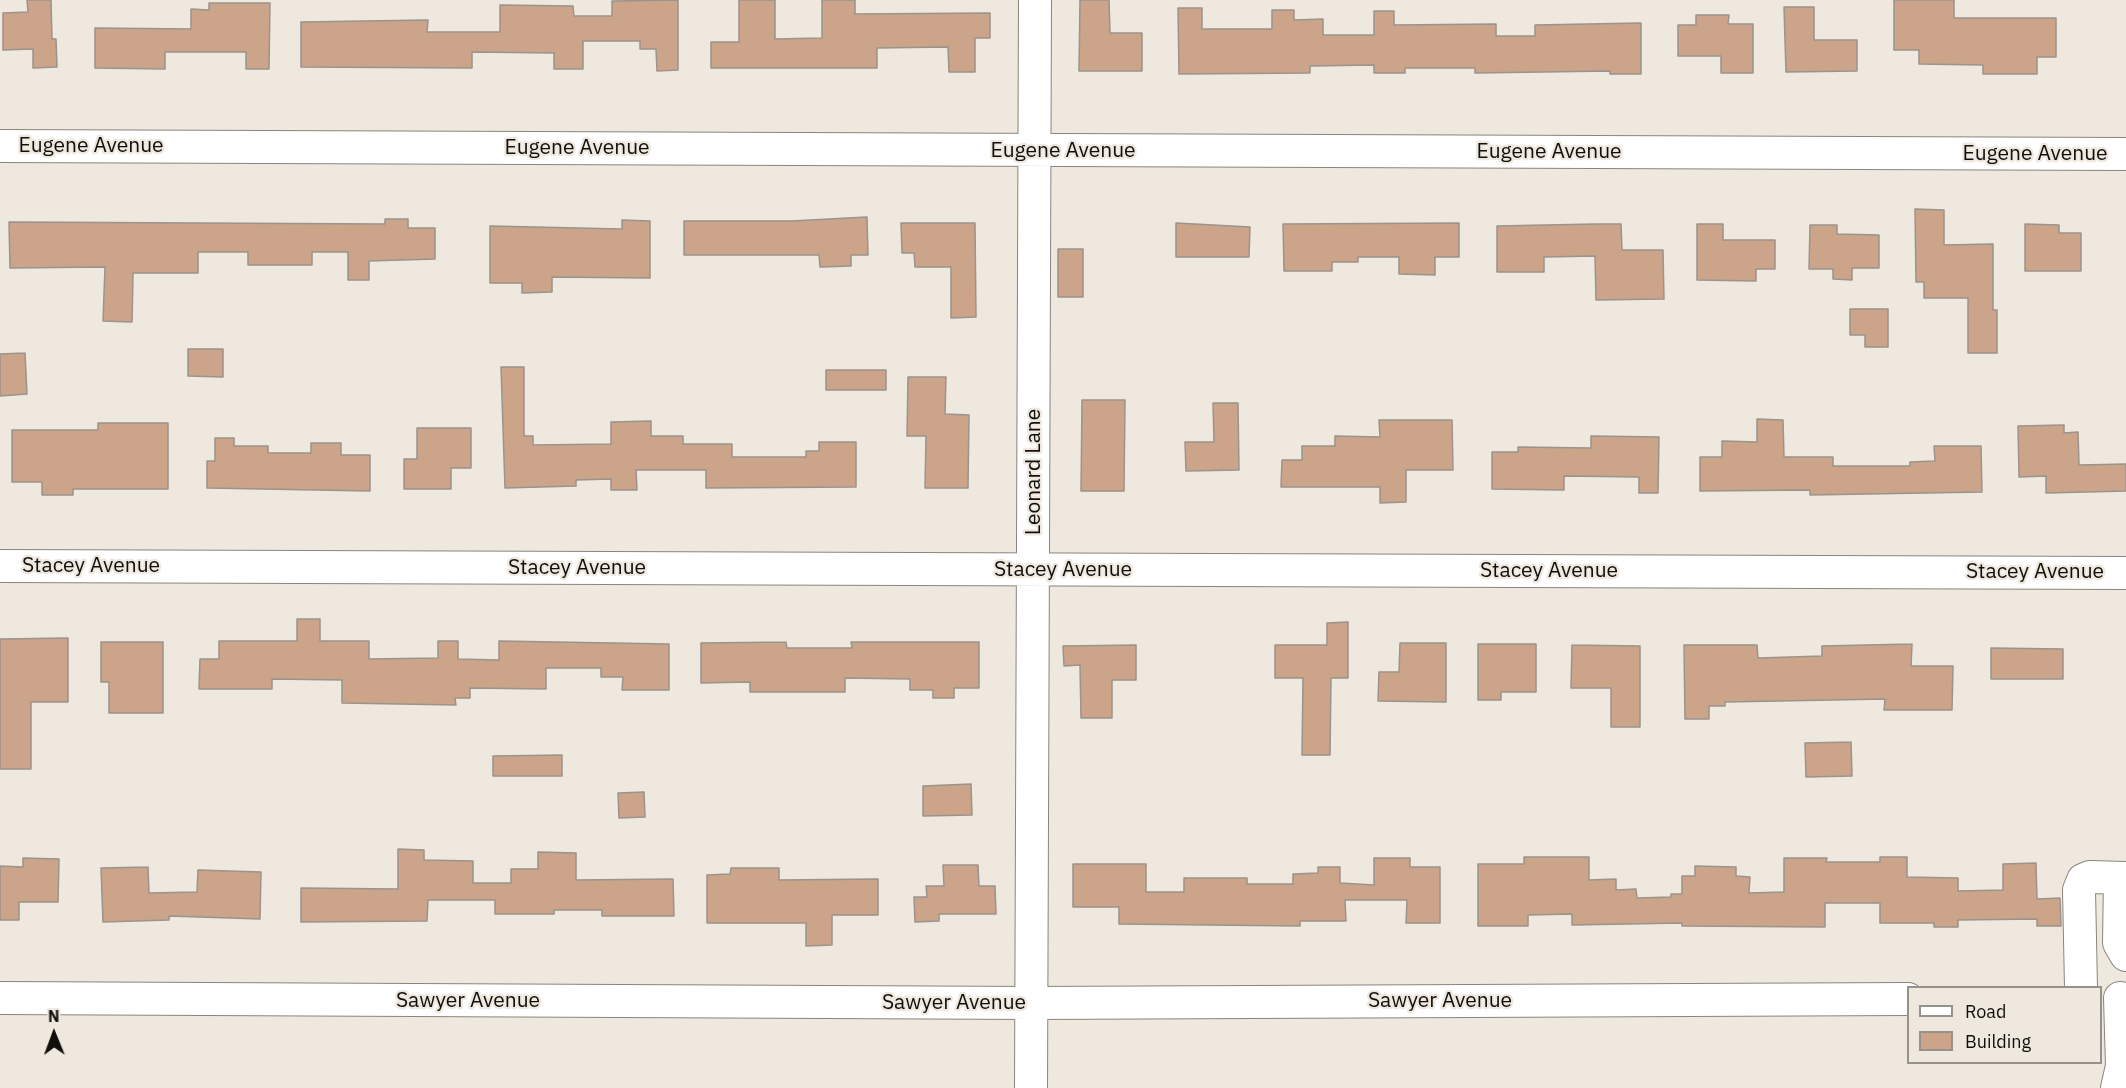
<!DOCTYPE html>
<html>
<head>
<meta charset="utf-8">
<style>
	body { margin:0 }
	#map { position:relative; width:2126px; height:1088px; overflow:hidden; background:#eee8df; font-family:"IBM Plex Sans",sans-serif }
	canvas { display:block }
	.legend { position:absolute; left:1907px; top:986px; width:195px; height:78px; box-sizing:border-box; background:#eee8df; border:2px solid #96918b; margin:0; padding:8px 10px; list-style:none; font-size:18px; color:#110f0c }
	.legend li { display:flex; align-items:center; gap:12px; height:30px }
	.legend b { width:30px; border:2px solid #96918b }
	.north { position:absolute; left:24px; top:1004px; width:60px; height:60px; -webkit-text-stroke:4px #eee8df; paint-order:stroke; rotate:359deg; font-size:16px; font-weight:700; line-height:24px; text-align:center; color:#110f0c }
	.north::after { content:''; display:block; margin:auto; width:21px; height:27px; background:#110f0c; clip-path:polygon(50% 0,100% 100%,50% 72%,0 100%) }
</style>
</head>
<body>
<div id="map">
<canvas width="2126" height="1088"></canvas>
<ul class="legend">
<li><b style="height:8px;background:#fff"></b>Road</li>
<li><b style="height:16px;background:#cba48a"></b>Building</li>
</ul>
<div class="north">N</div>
</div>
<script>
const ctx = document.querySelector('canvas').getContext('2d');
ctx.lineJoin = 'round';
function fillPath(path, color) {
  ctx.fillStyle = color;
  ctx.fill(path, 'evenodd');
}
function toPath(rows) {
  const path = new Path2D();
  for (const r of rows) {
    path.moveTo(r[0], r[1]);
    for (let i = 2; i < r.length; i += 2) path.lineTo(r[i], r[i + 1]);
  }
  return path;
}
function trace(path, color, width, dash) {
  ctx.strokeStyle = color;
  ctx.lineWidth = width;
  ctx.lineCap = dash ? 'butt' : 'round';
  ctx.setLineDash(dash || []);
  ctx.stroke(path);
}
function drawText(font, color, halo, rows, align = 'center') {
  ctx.font = font + ' "IBM Plex Sans",sans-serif';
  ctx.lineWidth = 4.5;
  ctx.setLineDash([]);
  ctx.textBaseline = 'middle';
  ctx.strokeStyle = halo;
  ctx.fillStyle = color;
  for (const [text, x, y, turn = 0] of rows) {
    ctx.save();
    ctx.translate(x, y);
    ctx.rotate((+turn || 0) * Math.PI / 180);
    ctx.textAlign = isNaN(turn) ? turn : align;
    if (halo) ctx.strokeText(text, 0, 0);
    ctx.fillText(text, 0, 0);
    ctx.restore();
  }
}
const building = toPath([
	[27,0,51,0,52,39,56,39,57,67,33,68,33,49,3,50,3,13,28,12,27,0],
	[678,0,678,70,657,71,656,49,640,49,640,41,583,41,583,69,554,69,554,53,472,52,472,68,301,67,301,22,428,20,427,32,500,32,500,5,573,6,574,16,612,16,612,1,678,0],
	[739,0,775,0,775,39,822,38,822,0,855,0,855,14,990,13,990,38,975,38,975,72,949,72,948,47,877,48,877,68,711,68,711,42,739,42,739,0],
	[1080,0,1109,0,1110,33,1142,33,1142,71,1079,71,1080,0],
	[1894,0,1954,0,1954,18,2056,18,2056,57,2037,57,2037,74,1983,74,1983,65,1919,64,1919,50,1894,50,1894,0],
	[209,3,270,3,269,69,246,69,246,52,165,52,165,69,95,68,95,28,191,29,191,9,209,10,209,3],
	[1784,7,1814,7,1814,40,1857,40,1857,71,1786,72,1784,7],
	[1178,8,1202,8,1202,29,1272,29,1272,10,1294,10,1294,20,1323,19,1323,35,1374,35,1374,11,1394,11,1394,25,1496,24,1496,36,1535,36,1535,25,1641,23,1641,74,1610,74,1610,71,1475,73,1475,68,1405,68,1405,73,1374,73,1374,65,1310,66,1310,73,1179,74,1178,8],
	[1696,15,1729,15,1728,24,1753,24,1753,73,1721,73,1721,56,1678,56,1678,25,1696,25,1696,15],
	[1915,209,1944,210,1944,245,1993,244,1993,310,1997,310,1997,353,1968,353,1968,298,1924,298,1924,282,1916,282,1915,209],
	[867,217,868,255,851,255,851,266,820,267,819,255,684,255,684,221,792,221,867,217],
	[385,219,408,219,408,228,435,228,435,259,369,261,369,280,348,280,348,252,312,252,312,265,248,265,248,252,198,252,198,273,133,273,132,322,103,321,105,267,10,268,9,222,385,224,385,219],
	[622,220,650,221,650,278,552,277,552,292,522,293,522,283,490,283,490,226,622,229,622,220],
	[901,223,975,223,976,317,951,318,951,267,915,267,914,253,902,253,901,223],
	[1176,223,1250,227,1249,257,1176,257,1176,223],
	[1459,223,1459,257,1435,257,1435,275,1399,274,1399,257,1358,257,1358,262,1332,262,1332,271,1284,271,1283,224,1459,223],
	[1595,224,1621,224,1622,250,1663,250,1664,299,1596,300,1595,256,1544,257,1544,272,1497,272,1497,226,1595,224],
	[1697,224,1723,224,1723,240,1775,240,1775,269,1756,269,1756,281,1697,280,1697,224],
	[2025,224,2059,225,2059,233,2081,233,2081,271,2025,271,2025,224],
	[1810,225,1837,225,1837,234,1879,235,1879,268,1852,268,1852,280,1833,279,1833,269,1809,269,1810,225],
	[1058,249,1083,249,1083,297,1058,297,1058,249],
	[1850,309,1888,309,1888,347,1865,347,1865,335,1850,335,1850,309],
	[188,349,223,349,223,377,188,376,188,349],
	[25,353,27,394,0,396,0,354,25,353],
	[501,367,524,367,524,436,533,436,533,445,611,444,611,422,651,421,651,436,683,436,683,444,732,444,732,457,806,457,806,451,819,451,819,442,856,442,856,487,706,488,706,470,636,470,637,490,611,490,611,479,576,480,576,486,505,488,501,367],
	[826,370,886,370,886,390,826,390,826,370],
	[908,377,946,377,945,414,969,415,968,488,925,488,926,436,907,436,908,377],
	[1082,400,1125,400,1124,491,1081,491,1082,400],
	[1213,403,1238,403,1239,470,1186,471,1185,442,1214,442,1213,403],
	[1757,419,1783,420,1784,457,1833,457,1833,466,1910,466,1910,462,1935,461,1934,446,1981,446,1982,492,1810,495,1810,490,1700,491,1700,457,1722,457,1722,441,1757,442,1757,419],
	[1379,420,1452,420,1453,470,1406,470,1406,502,1380,503,1380,487,1281,487,1282,460,1302,460,1302,446,1335,446,1335,436,1380,437,1379,420],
	[98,423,168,423,168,489,73,489,73,495,42,495,42,482,12,482,12,430,98,430,98,423],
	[2064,425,2064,433,2078,432,2079,465,2126,464,2126,491,2046,493,2046,476,2019,477,2018,426,2064,425],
	[417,428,471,428,471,468,451,468,451,489,404,489,404,459,417,459,417,428],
	[1591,436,1659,437,1658,493,1639,493,1639,477,1564,476,1564,490,1492,489,1492,452,1518,452,1518,447,1591,448,1591,436],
	[215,438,234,438,234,446,268,446,268,453,311,453,311,443,341,443,341,455,370,455,370,491,207,488,207,461,215,461,215,438],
	[297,619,320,619,320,641,369,641,369,659,438,658,438,641,458,641,458,659,499,660,499,641,669,644,669,690,622,690,623,677,601,677,601,668,546,668,546,689,470,688,470,698,455,698,456,705,342,703,342,680,272,679,272,689,199,689,200,659,219,659,219,641,297,641,297,619],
	[1348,622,1348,678,1331,678,1330,755,1302,755,1303,678,1275,678,1275,645,1327,645,1327,623,1348,622],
	[68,638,68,702,31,702,31,769,0,769,0,639,68,638],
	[101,642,163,642,163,713,109,713,109,682,101,682,101,642],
	[786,642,787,648,852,648,851,642,979,642,979,688,954,688,954,698,933,698,933,690,910,690,910,679,845,678,845,692,750,692,750,682,701,683,701,643,786,642],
	[1400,643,1446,643,1446,702,1378,701,1379,672,1399,672,1400,643],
	[1478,644,1536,644,1536,692,1501,692,1501,700,1478,700,1478,644],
	[1912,644,1911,666,1953,666,1952,710,1884,710,1885,699,1725,702,1725,706,1709,706,1709,719,1685,719,1684,645,1757,645,1758,658,1822,656,1822,646,1912,644],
	[1136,645,1136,680,1112,680,1112,718,1081,718,1080,665,1064,666,1063,646,1136,645],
	[1572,645,1640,646,1640,727,1611,727,1611,688,1571,688,1572,645],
	[1991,648,2063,649,2063,679,1991,679,1991,648],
	[1851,742,1852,776,1806,777,1805,743,1851,742],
	[562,755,562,776,493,776,493,756,562,755],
	[971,784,972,815,923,816,923,786,971,784],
	[644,792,645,817,619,818,618,793,644,792],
	[398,849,424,850,424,860,473,861,473,883,511,883,511,869,538,869,538,852,576,853,576,880,673,879,674,916,602,916,602,910,554,910,554,914,495,914,495,900,428,900,427,921,301,922,301,888,398,889,398,849],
	[1524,857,1589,857,1589,880,1616,879,1616,890,1636,889,1637,898,1671,897,1671,894,1682,894,1682,876,1695,876,1695,866,1736,867,1736,876,1750,877,1749,893,1784,892,1784,858,1827,858,1826,862,1880,862,1880,857,1907,857,1907,877,1958,878,1958,891,2003,890,2003,864,2036,863,2037,899,2060,898,2061,926,2037,926,2037,919,1958,920,1958,927,1934,927,1934,923,1880,923,1880,903,1825,903,1825,927,1682,926,1682,923,1572,925,1572,914,1528,915,1528,926,1478,926,1478,864,1524,864,1524,857],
	[23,858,59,859,58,902,19,902,19,920,0,920,0,866,23,867,23,858],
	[1374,858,1410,858,1410,867,1440,867,1440,923,1406,923,1407,900,1345,900,1346,921,1300,921,1300,926,1119,924,1119,907,1073,907,1073,864,1146,864,1146,892,1184,892,1184,878,1247,878,1247,884,1293,884,1293,874,1318,873,1318,867,1340,867,1340,883,1374,885,1374,858],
	[943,865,978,865,979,886,995,886,996,914,939,914,939,921,915,922,914,897,927,897,926,886,944,886,943,865],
	[148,867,149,893,197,892,198,870,261,872,260,919,169,916,169,920,103,922,101,868,148,867],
	[731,868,779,868,779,880,878,879,878,915,832,915,832,945,806,946,806,923,707,923,707,875,730,874,731,868]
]);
fillPath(building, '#cba48a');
trace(building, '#9c938c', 1.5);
const minor = toPath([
	[0,146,2126,154],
	[0,566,2126,573],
	[2120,878,2119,943,2126,955],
	[2081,988,2079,890,2083,880,2090,877,2126,878],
	[0,998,1033,1003,1908,999],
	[1031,1088,1035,0],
	[2117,1088,2122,1066,2120,998]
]);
trace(minor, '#8a857c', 34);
trace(minor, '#fff', 32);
drawText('21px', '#110f0c', '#eee8df', [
	["Eugene Avenue",91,146],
	["Eugene Avenue",577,148],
	["Eugene Avenue",1063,151],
	["Eugene Avenue",1549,152],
	["Eugene Avenue",2035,154],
	["Leonard Lane",1034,472,-90],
	["Stacey Avenue",91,566],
	["Stacey Avenue",577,568],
	["Stacey Avenue",1063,570],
	["Stacey Avenue",1549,571],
	["Stacey Avenue",2035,572],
	["Sawyer Avenue",468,1001],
	["Sawyer Avenue",1440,1001],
	["Sawyer Avenue",954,1003]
]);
</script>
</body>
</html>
